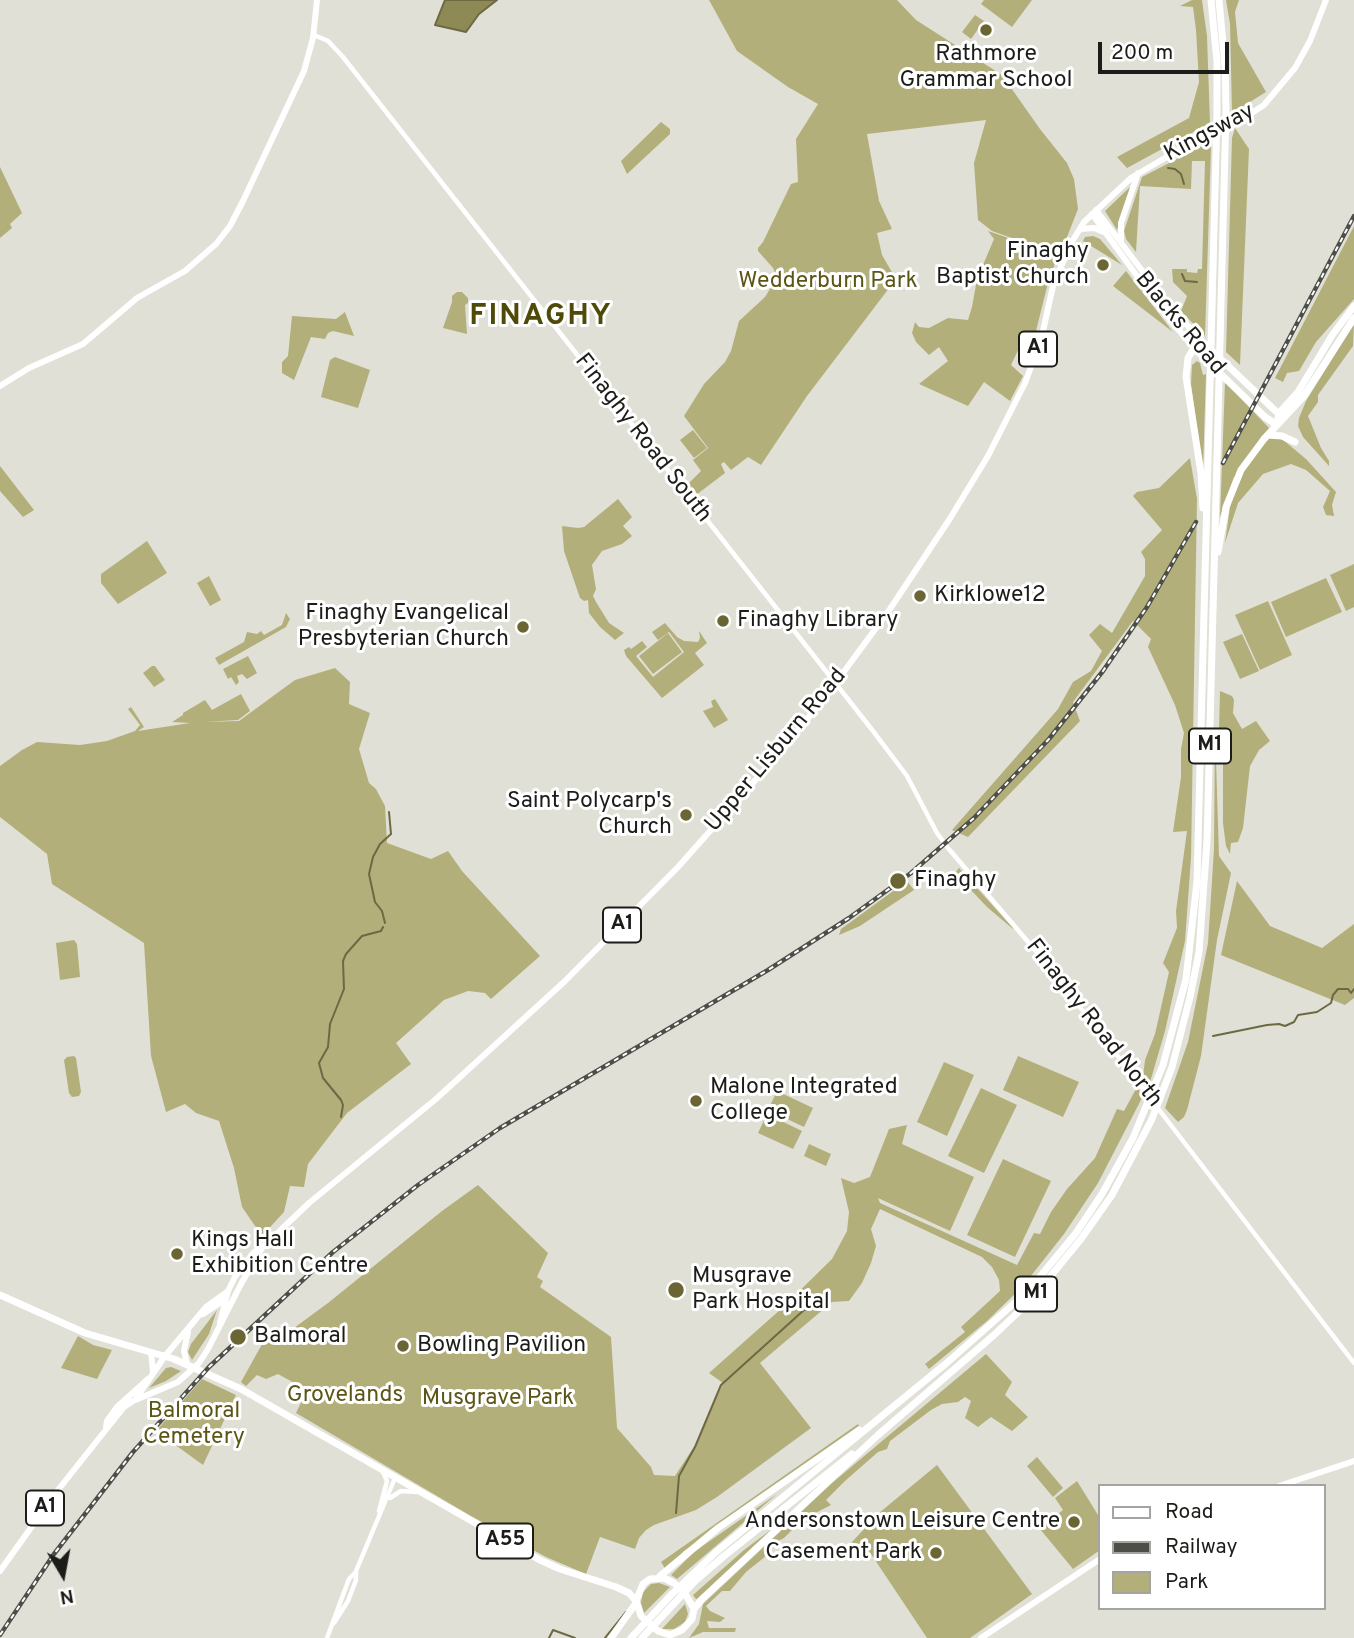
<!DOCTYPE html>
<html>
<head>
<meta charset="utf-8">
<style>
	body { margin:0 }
	#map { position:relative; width:1354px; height:1638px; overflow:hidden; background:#e0e0d7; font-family:Overpass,sans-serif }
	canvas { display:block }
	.legend { position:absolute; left:1098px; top:1484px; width:228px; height:126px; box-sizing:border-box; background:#fff; border:2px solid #a4a4a3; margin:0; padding:9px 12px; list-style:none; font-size:21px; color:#1c1c19 }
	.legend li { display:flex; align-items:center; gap:14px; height:35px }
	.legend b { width:35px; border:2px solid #a4a4a3 }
	.north { position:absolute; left:28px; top:1540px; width:70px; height:70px; -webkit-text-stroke:5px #fff; paint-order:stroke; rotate:170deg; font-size:19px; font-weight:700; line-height:28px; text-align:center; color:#1c1c19 }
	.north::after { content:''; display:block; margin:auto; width:24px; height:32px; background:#1c1c19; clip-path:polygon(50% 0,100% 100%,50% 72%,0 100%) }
	.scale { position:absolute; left:1098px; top:42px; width:131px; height:32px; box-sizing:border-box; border:4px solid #1c1c19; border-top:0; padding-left:9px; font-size:21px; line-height:24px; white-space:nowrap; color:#1c1c19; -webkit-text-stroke:5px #fff; paint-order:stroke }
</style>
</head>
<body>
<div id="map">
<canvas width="1354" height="1638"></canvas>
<ul class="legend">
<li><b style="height:9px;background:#fff"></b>Road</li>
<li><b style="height:9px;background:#4e4e49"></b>Railway</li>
<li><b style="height:19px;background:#b3af7b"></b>Park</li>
</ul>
<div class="north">N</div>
<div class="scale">200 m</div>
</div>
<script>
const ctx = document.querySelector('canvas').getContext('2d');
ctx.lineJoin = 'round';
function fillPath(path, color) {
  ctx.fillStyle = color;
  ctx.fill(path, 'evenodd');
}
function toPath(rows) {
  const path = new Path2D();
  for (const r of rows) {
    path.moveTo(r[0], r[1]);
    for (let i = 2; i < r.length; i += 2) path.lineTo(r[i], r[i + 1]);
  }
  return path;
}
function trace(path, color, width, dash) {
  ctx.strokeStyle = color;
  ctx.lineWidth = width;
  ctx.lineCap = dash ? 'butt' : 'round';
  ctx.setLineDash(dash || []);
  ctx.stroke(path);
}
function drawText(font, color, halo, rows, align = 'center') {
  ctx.font = font + ' Overpass,sans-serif';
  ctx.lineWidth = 6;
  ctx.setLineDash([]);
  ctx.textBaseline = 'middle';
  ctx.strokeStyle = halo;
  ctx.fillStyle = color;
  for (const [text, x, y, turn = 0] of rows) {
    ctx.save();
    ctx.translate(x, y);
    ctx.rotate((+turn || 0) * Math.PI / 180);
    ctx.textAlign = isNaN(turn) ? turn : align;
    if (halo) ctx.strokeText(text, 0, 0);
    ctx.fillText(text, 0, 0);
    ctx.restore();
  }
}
fillPath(toPath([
	[709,0,897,0,916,20,1002,75,1040,129,1067,163,1074,179,1078,209,1060,255,992,231,978,220,974,163,986,120,867,134,879,201,892,229,877,233,882,255,896,279,807,396,761,465,748,457,731,470,724,462,721,464,725,473,696,495,688,484,701,471,693,460,708,448,684,416,704,384,725,362,731,351,739,321,765,297,773,284,776,275,773,268,758,251,758,248,763,242,791,184,798,182,796,139,818,104,788,87,737,51],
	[984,0,1032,0,1012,27,981,4],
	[1192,0,1202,0,1207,36,1210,123,1127,168,1117,157,1189,118,1199,82,1196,30,1193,7,1180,6],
	[1226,0,1239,0,1235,12,1238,43,1266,92,1232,113,1230,24],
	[975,15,984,21,971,39,962,32],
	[661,122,670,129,670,134,627,174,621,161],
	[1235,128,1249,149,1240,365,1226,352,1232,138],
	[1204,145,1211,147,1205,336,1181,311,1187,296,1173,282,1172,269,1187,269,1187,272,1197,273,1198,269,1202,269,1205,161,1192,161,1191,189,1140,186,1136,252,1126,239,1124,231,1142,177],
	[0,167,22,213,10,224,12,228,0,238],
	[1130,187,1131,187,1117,230,1105,211],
	[1354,226,1354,299,1316,342,1299,371,1287,373,1283,382,1275,378],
	[988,231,1058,255,1048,283,1032,347,1020,346,1011,365,1023,376,1010,401,984,382,968,406,919,384,948,361,939,347,929,355,916,342,912,333,915,322,919,327,929,328,948,318,968,320,972,307,977,279,994,239],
	[1093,236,1100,239,1122,265,1083,241,1085,237],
	[1126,271,1173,332,1113,286],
	[457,292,462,292,468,298,468,303,465,305,467,334,443,328,452,302,452,296],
	[345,312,354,336,333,331,328,333,325,339,311,337,294,380,282,373,282,362,288,356,292,316,336,319],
	[1354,324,1353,346,1318,395,1318,402,1308,416,1321,448,1329,461,1329,466,1303,437,1298,426,1299,418,1306,401],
	[335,357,370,370,358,408,321,397,330,360],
	[1197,361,1200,363,1203,375,1206,374,1203,470,1191,384,1192,365],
	[1225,382,1270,429,1306,459,1336,492,1332,505,1334,516,1326,515,1323,507,1330,491,1306,470,1291,464,1263,474,1238,503,1225,543,1230,507,1239,480,1234,477,1220,517],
	[693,430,707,448,694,458,680,440],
	[1190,458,1197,499,1191,858,1185,941,1165,1031,1148,1089,1142,1084,1145,1060,1155,1034,1169,972,1163,963,1177,928,1176,911,1187,831,1173,832,1181,777,1181,749,1184,733,1175,705,1148,647,1151,639,1133,621,1073,702,1080,721,968,837,952,830,1045,724,1058,709,1073,682,1091,671,1102,651,1089,635,1100,624,1112,633,1145,576,1145,559,1141,552,1162,530,1133,496,1137,492,1159,488],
	[0,466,34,510,23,517,0,491],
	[618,499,632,517,623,526,632,536,622,544,602,551,592,565,596,589,593,596,596,602,609,623,624,633,615,640,600,627,589,613,588,600,584,601,580,598,564,551,562,526,578,528,584,527],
	[147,541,167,573,118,604,101,583,101,574],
	[1354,564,1354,607,1346,611,1330,575],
	[209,576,221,600,210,606,197,583],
	[1326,578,1342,612,1286,637,1271,602],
	[1268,601,1292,655,1260,670,1235,615],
	[286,613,290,619,286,627,219,665,215,658,244,642,247,632,257,634,261,631,264,635,282,625],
	[665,623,677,637,684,641,698,642,700,638,699,631,707,643,695,653,704,665,662,698,626,656,624,650,629,647,631,649,642,641,647,647,636,656,653,677,684,652,669,632,658,640,652,632],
	[668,633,682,652,653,674,639,656],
	[1242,634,1259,671,1240,679,1223,642],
	[248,656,257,673,247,679,242,674,237,676,239,682,236,685,231,677,228,679,223,669],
	[152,666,155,666,165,680,154,687,143,673],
	[335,668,350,682,349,704,370,713,359,749,369,783,376,789,385,806,387,843,431,859,448,851,462,871,540,956,491,999,485,993,468,991,444,1000,396,1043,411,1064,347,1113,308,1164,304,1187,290,1186,284,1212,262,1236,242,1207,234,1168,219,1121,196,1113,185,1104,166,1112,151,1056,144,943,52,884,47,854,0,817,0,766,22,750,37,742,80,745,107,741,135,731,140,725,128,709,131,707,144,727,138,731,190,723,172,722,183,715,183,713,205,700,212,710,241,694,250,711,238,720,204,722,239,721,295,680],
	[1220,691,1232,696,1234,700,1233,713,1242,729,1256,721,1270,741,1259,750,1250,766,1243,828,1238,842,1231,843,1230,854,1226,846,1223,823,1223,732,1219,731],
	[715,699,728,720,714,728,703,711,713,707,711,701],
	[1215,729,1219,856,1231,873,1217,940,1201,1056,1187,1110,1184,1117,1178,1122,1165,1108,1188,1042,1208,943,1214,849],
	[959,868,1013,928,1013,929,987,907,955,873],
	[907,881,914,890,860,926,839,935,841,929],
	[1237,881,1270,926,1322,948,1354,924,1354,998,1345,1005,1221,955],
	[74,940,77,944,80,977,60,980,56,943],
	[74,1056,76,1058,81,1092,79,1096,72,1097,69,1093,64,1060,67,1057],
	[1018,1056,1079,1082,1063,1117,1003,1090],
	[944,1062,974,1075,947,1136,917,1122],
	[1137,1087,1143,1096,1098,1183,1064,1234,1023,1286,987,1321,929,1369,925,1364,965,1332,961,1327,1000,1291,999,1280,992,1267,982,1257,880,1209,871,1229,876,1246,871,1263,862,1283,849,1301,832,1302,760,1363,811,1428,717,1497,696,1510,654,1525,646,1530,639,1538,635,1549,600,1537,586,1574,546,1557,471,1516,296,1413,307,1390,278,1374,266,1379,257,1375,246,1386,241,1382,266,1337,275,1342,328,1303,442,1211,478,1185,548,1253,537,1277,543,1281,540,1287,611,1337,617,1428,651,1467,654,1475,675,1476,697,1442,723,1383,709,1373,781,1309,832,1259,847,1231,849,1212,841,1178,854,1183,870,1177,889,1129,907,1125,902,1144,974,1177,950,1231,878,1198,880,1203,1017,1265,1034,1233,1040,1234,1051,1212,1067,1189,1095,1158,1117,1109,1124,1111],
	[981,1088,1017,1105,984,1173,948,1156],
	[777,1091,813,1108,804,1127,768,1110],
	[767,1114,802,1131,793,1149,758,1133],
	[809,1144,831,1154,826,1166,804,1156],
	[1003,1159,1051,1181,1015,1257,967,1235],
	[217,1310,209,1334,192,1360,188,1352,191,1344],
	[78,1336,93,1345,112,1350,97,1379,61,1368],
	[986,1354,1012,1382,1005,1395,1028,1417,1012,1431,991,1417,978,1427,965,1418,971,1401,965,1397,958,1402,942,1404,931,1410,890,1441,887,1449,878,1452,845,1481,826,1500,831,1505,802,1520,784,1538,774,1543,766,1556,746,1572,730,1591,722,1591,706,1606,710,1611,725,1618,720,1622,707,1621,709,1628,736,1628,735,1632,703,1632,689,1638,699,1624,703,1604,832,1483],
	[171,1367,181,1371,166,1381,149,1388,166,1368],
	[202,1379,236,1395,203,1465,156,1431],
	[858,1424,859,1426,684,1551,666,1570,661,1562],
	[1037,1457,1063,1488,1053,1497,1027,1466],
	[937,1465,1032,1594,970,1638,927,1638,869,1551,859,1556,852,1542,879,1513],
	[1077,1481,1098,1515,1100,1543,1100,1550,1073,1569,1040,1529,1063,1510,1055,1498],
	[777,1494,677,1579,671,1575,694,1552],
	[776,1526,699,1598,696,1599,693,1595,744,1550],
	[659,1583,670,1587,644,1613,641,1603,643,1592,651,1584],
	[685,1604,688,1614,685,1622,674,1629,662,1629]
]), '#b3af7b');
const water = toPath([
	[445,0,497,0,479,14,466,32,435,25,445,0]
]);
fillPath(water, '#8e8a55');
trace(water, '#6c6943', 2);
trace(toPath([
	[1168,168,1175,169,1181,174,1184,184],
	[1182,274,1185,281,1197,282],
	[385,923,382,911,375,902,369,874,373,857,380,844,391,834,389,812],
	[1213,1036,1267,1025,1279,1024,1285,1026,1294,1022,1298,1015,1317,1012,1331,1003,1333,995,1338,989,1348,989,1351,993,1354,989],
	[341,1117,343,1105,341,1100,323,1078,319,1063,328,1047,330,1024,344,989,343,961,346,954,362,936,381,931,383,927],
	[676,1513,679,1476,695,1447,721,1385,804,1310,829,1306],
	[549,1638,553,1630,575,1638],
	[605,1638,626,1612]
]), '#6c6943', 2);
trace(toPath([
	[314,35,328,41,343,57,873,731,907,776,937,833,948,848,1046,963,1354,1363],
	[390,1498,401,1491,417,1492],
	[379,1511,387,1481,383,1472],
	[334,1623,348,1601,356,1580,356,1571,395,1478],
	[327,1638,349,1579,356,1572]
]), '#fff', 4.5);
trace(toPath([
	[1096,210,1169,306,1205,344],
	[1092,214,1161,309,1194,348],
	[1080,229,1094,228,1106,233],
	[1121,240,1121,223,1138,173],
	[0,386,29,368,83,344,137,298,185,271,216,244,230,226,243,201,304,71,313,38,317,0],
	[203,1314,226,1299],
	[220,1323,228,1291,235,1277,254,1252,263,1247,309,1203,436,1099,565,981,678,867,784,748,829,692,890,609,949,520,988,456,1025,383,1041,340,1053,286,1070,245,1084,222,1131,178,1165,158,1235,124,1264,105,1295,68,1310,41,1326,0],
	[151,1352,153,1372],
	[187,1364,184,1351,188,1332],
	[135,1400,165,1356,206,1307,227,1292],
	[106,1427,107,1421,117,1407,148,1379],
	[1279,1486,1354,1461],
	[0,1571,58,1490,124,1407,133,1401,178,1382,199,1363,208,1349,241,1284,262,1248],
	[981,1638,1100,1559]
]), '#fff', 6);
trace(toPath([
	[1194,348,1265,417,1277,425],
	[1278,418,1279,413,1298,392,1333,334,1354,306],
	[1268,435,1282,436,1295,442],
	[1203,508,1201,473,1186,377,1188,358,1194,348,1205,344,1283,418],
	[1218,552,1226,507,1241,470,1264,439,1304,396,1354,318],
	[0,1295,85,1333,174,1359,241,1389,540,1560,560,1569,616,1587,629,1593,636,1601],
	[660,1576,718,1528,859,1430],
	[694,1609,684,1592,674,1583,664,1578,650,1579,643,1584,636,1601,641,1616,658,1631,670,1635,682,1630,692,1619,694,1609,702,1599,878,1435,994,1335,1031,1300,1081,1239,1112,1195,1152,1119,1172,1067,1190,997,1199,952,1207,841,1226,111,1225,66,1219,0],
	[611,1638,636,1603],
	[631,1638,672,1594,716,1552,949,1361,1029,1290,1076,1233,1102,1194,1133,1138,1163,1065,1186,979,1197,882,1217,115,1217,62,1211,0],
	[642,1638,695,1581,724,1556,852,1454]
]), '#fff', 7);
const rail = toPath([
	[1223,463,1354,216],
	[0,1635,54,1554,133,1452,209,1367,333,1252,418,1185,500,1128,768,970,849,918,911,873,974,818,1049,739,1103,671,1147,607,1196,522]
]);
trace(rail, '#4e4e49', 4.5);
trace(rail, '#fff', 2, [5]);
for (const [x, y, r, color] of [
	[986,30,7,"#6a6532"],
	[1103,265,7,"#6a6532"],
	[920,596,7,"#6a6532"],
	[723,621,7,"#6a6532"],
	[523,627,7,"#6a6532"],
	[686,815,7,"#6a6532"],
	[898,881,9,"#6a6532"],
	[696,1101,7,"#6a6532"],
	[177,1254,7,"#6a6532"],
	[676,1290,9,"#6a6532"],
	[238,1337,9,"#6a6532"],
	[403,1346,7,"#6a6532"],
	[1074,1522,7,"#6a6532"],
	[936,1553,7,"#6a6532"]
]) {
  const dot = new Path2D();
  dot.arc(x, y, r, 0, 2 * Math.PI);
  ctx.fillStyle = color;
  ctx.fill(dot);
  trace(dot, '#fff', 2.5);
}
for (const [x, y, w] of [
	[1038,349,38],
	[1210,746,42],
	[622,925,38],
	[1036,1294,42],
	[45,1508,38],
	[505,1541,56]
]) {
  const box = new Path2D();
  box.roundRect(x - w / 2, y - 17.5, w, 35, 5);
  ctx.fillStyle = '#fff';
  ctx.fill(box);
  trace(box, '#1c1c19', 2);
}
drawText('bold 21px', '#1c1c19', null, [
	["A1",1038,349],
	["M1",1210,746],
	["A1",622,925],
	["M1",1036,1294],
	["A1",45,1508],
	["A55",505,1541]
]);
drawText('23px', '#1c1c19', '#fff', [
	["Rathmore",986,55,"center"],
	["Grammar School",986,81,"center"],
	["Finaghy",1089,252,"right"],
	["Baptist Church",1089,278,"right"],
	["Kirklowe12",934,596],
	["Finaghy Evangelical",509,614,"right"],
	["Presbyterian Church",509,640,"right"],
	["Finaghy Library",737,621],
	["Saint Polycarp's",672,802,"right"],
	["Church",672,828,"right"],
	["Finaghy",914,881],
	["Malone Integrated",710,1088],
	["College",710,1114],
	["Kings Hall",191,1241],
	["Exhibition Centre",191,1267],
	["Musgrave",692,1277],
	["Park Hospital",692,1303],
	["Balmoral",254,1337],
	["Bowling Pavilion",417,1346],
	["Andersonstown Leisure Centre",1060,1522,"right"],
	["Casement Park",922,1553,"right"]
], 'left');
drawText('23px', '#1c1c19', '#fff', [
	["Kingsway",1210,134,-28],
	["Blacks Road",1179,324,50],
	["Finaghy Road South",642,439,52],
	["Upper Lisburn Road",777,751,-50],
	["Finaghy Road North",1093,1024,52]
]);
drawText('23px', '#5c5616', '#fff', [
	["Wedderburn Park",828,282],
	["Grovelands",345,1396],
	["Musgrave Park",498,1399],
	["Balmoral",194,1412],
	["Cemetery",194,1438]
]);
ctx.letterSpacing = '2px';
drawText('bold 30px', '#504a09', '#fff', [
	["FINAGHY",541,318]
]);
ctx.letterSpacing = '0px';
</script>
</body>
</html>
